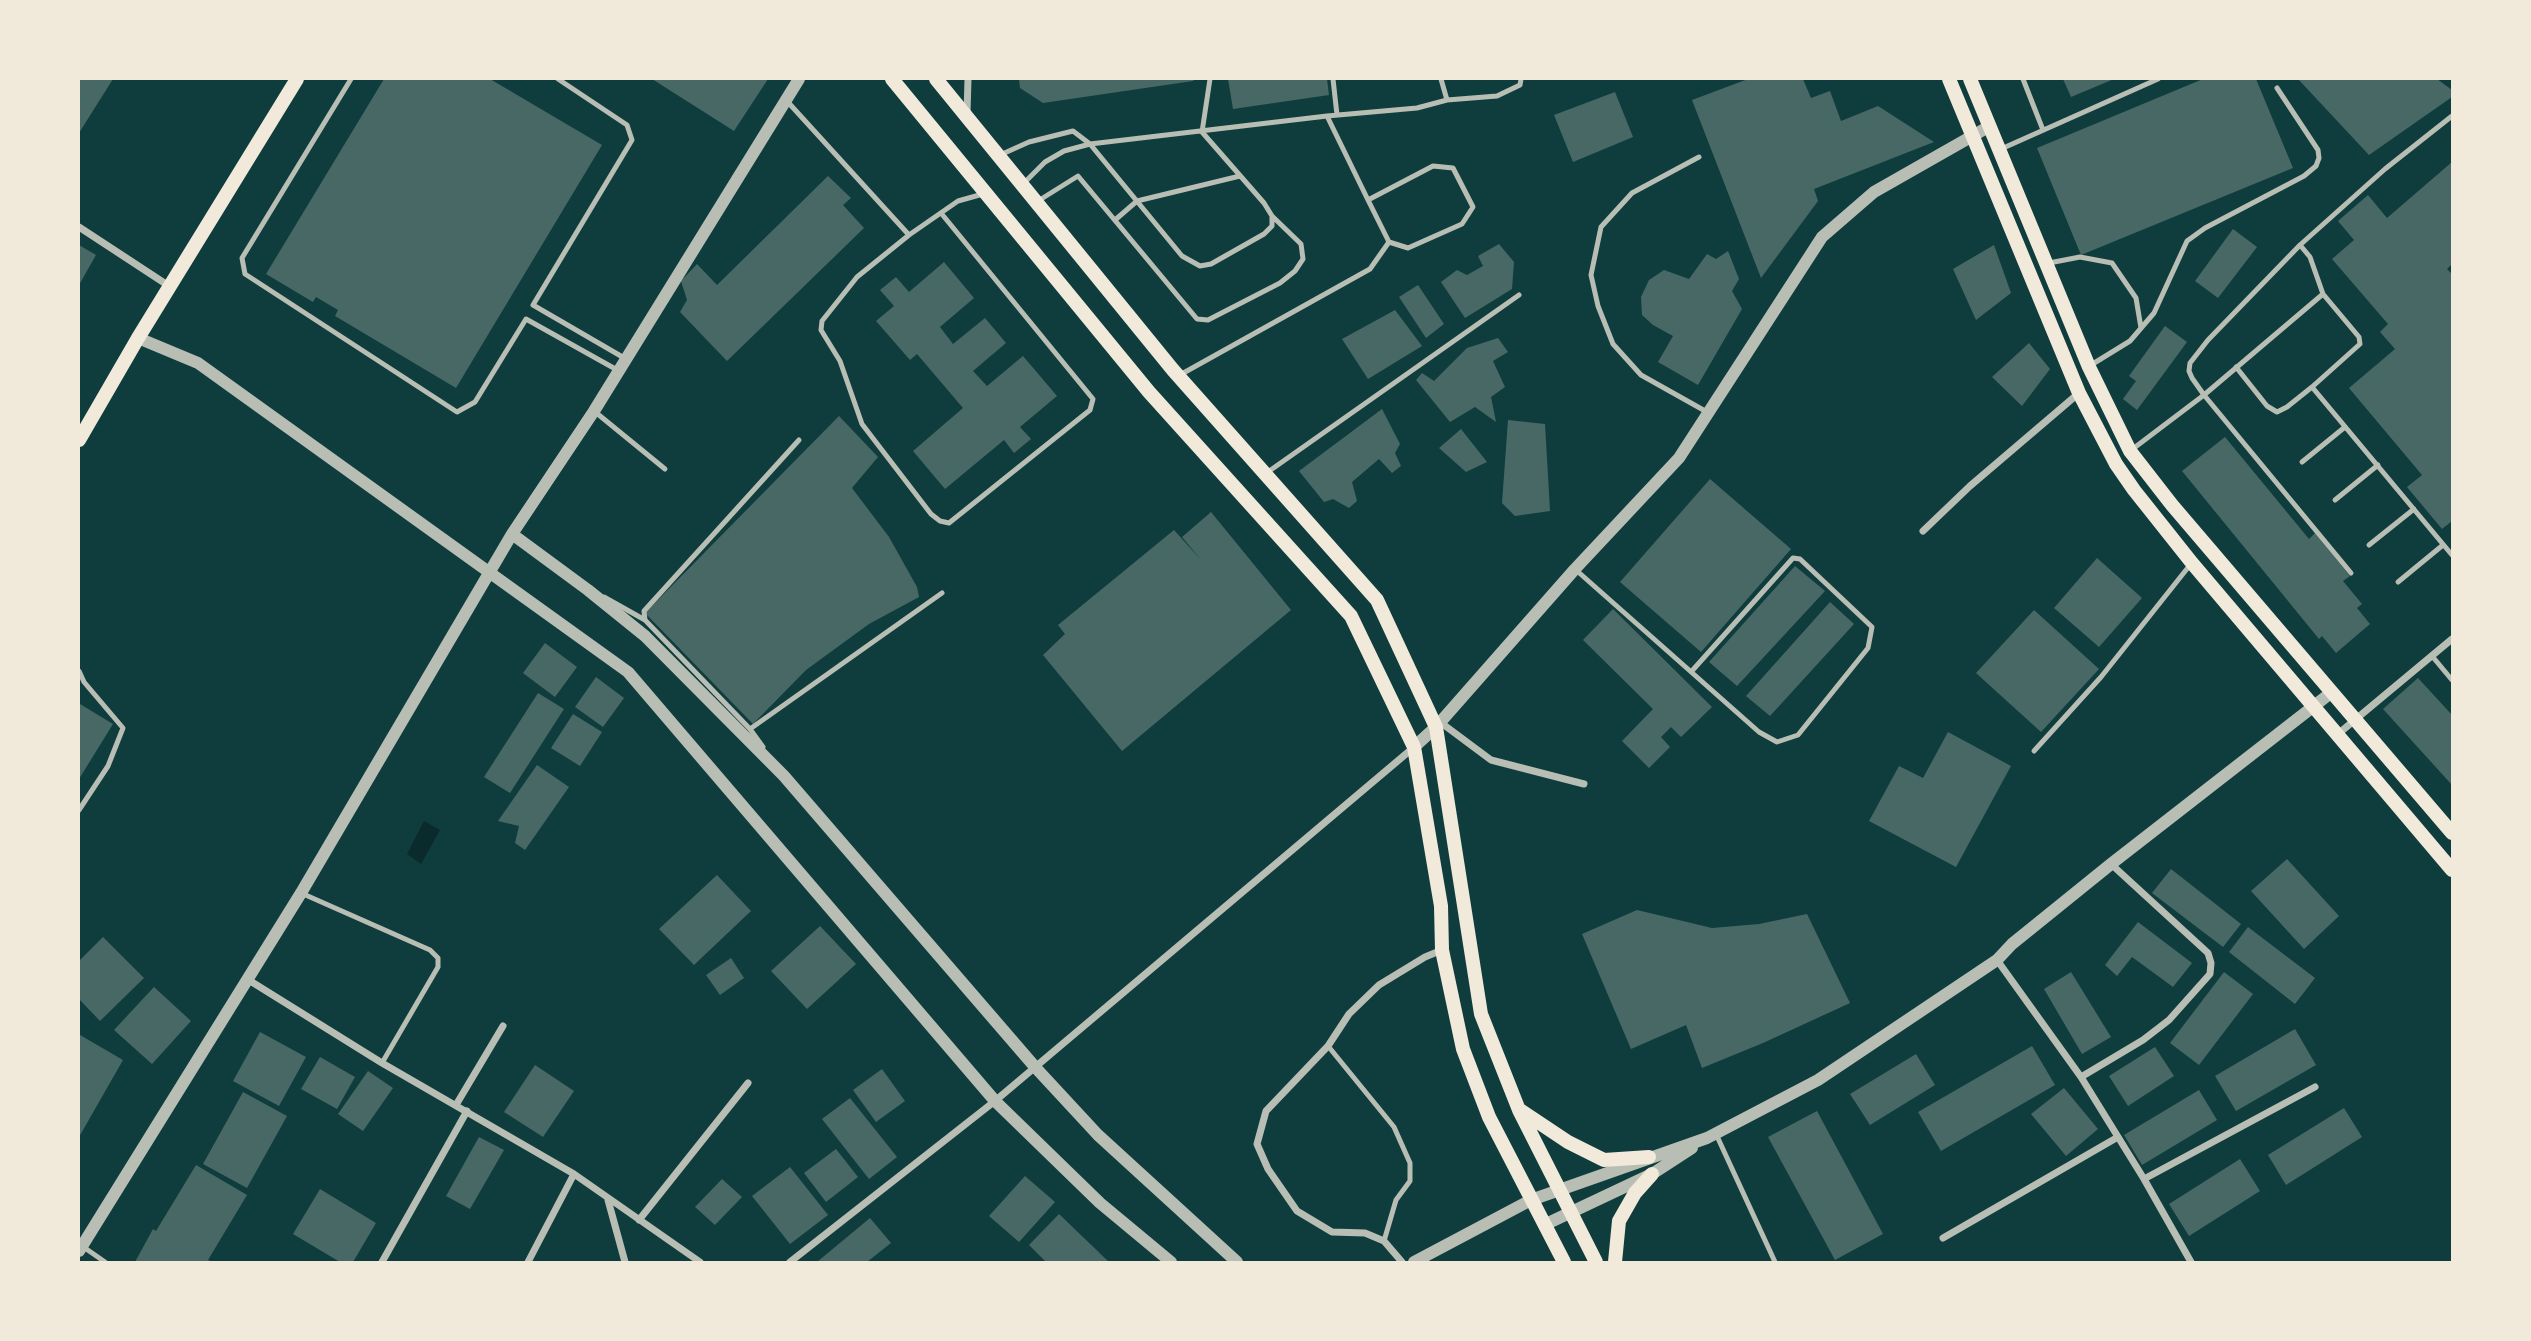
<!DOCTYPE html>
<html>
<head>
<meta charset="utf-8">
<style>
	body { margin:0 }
	#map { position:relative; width:2531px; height:1341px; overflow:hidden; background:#0f3d3e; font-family:"DM Sans",sans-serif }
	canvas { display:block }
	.frame { position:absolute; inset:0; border:80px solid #f1e9da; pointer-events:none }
</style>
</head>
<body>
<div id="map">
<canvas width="2531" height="1341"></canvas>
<div class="frame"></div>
</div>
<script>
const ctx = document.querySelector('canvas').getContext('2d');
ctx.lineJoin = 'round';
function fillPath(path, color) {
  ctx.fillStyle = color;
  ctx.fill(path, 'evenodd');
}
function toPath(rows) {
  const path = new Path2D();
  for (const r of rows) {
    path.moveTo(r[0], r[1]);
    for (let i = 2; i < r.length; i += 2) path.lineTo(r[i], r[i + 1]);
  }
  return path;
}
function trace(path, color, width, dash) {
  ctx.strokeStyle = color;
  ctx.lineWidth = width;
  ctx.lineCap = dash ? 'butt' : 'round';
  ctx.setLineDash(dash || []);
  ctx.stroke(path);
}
fillPath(toPath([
	[424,821,440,830,421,864,407,854]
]), '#0a2a2b');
fillPath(toPath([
	[79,79,113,79,79,133],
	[384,79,490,79,602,145,456,388,335,316,338,310,316,297,313,302,266,274],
	[652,79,768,79,734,131],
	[1019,79,1195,79,1193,81,1043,103,1020,88],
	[1228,79,1327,79,1329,95,1233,109],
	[1748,79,1803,79,1811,98,1830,91,1841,121,1878,106,1934,142,1814,189,1818,201,1761,278,1692,100],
	[2063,79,2114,79,2071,97],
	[2203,79,2256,79,2293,168,2081,255,2037,148],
	[2298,79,2437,79,2452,90,2452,97,2369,155],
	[1615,92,1633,137,1573,162,1554,115],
	[2452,162,2452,264,2447,269,2452,274,2452,521,2442,529,2407,487,2422,475,2349,388,2395,349,2380,332,2388,324,2332,259,2354,240,2338,221,2368,195,2387,218],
	[828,176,851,198,843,205,864,228,727,361,680,312,687,300,681,281,697,264,717,285],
	[2233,229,2257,247,2218,298,2195,281],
	[1499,244,1514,262,1512,289,1465,318,1441,282,1457,270,1467,275,1483,266,1478,256],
	[79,245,96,255,79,285],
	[1994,245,2011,293,1976,320,1953,269],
	[1728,251,1739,279,1732,291,1742,309,1698,385,1658,362,1673,336,1653,325,1642,315,1641,297,1649,280,1664,270,1689,279,1707,254,1716,259],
	[944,262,974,298,940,327,953,344,985,318,1006,343,973,371,987,386,1023,356,1057,396,1020,427,1031,439,1014,453,1004,440,945,489,913,451,963,408,917,354,910,360,876,321,894,306,880,290,896,277,909,292],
	[1418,285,1444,324,1426,338,1399,297],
	[1395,310,1422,346,1368,379,1342,339],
	[2165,326,2187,342,2137,410,2123,399,2136,381,2129,376],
	[1498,338,1508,352,1493,361,1505,387,1491,397,1496,422,1475,407,1450,422,1416,380,1422,373,1434,381,1467,348],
	[2029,343,2050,369,2022,406,1992,377],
	[1382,409,1400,444,1395,453,1401,466,1392,473,1379,459,1352,482,1357,501,1349,508,1333,499,1324,502,1299,471],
	[839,416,878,457,852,488,889,537,917,587,919,597,869,624,806,670,753,724,645,613],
	[1508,420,1545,424,1550,511,1515,516,1502,503],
	[1461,429,1487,462,1466,472,1439,448],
	[2225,437,2309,539,2315,533,2350,576,2343,581,2362,604,2357,608,2370,624,2336,653,2322,636,2319,639,2182,471],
	[1710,479,1791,549,1701,652,1620,582],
	[1211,512,1291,610,1122,751,1043,655,1065,634,1058,625,1174,530,1202,561,1182,537],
	[2097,558,2142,598,2099,647,2054,608],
	[1795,566,1825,591,1737,686,1709,662],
	[1830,602,1854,624,1770,716,1746,696],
	[1613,609,1712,707,1681,737,1671,727,1661,737,1670,747,1649,768,1622,741,1653,709,1583,640],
	[2034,610,2099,669,2041,732,1976,673],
	[545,643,577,667,555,697,523,673],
	[596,677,624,698,603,727,575,707],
	[2418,678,2452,715,2452,785,2383,709],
	[538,693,564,709,510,793,484,777],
	[80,704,113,724,79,779,79,706],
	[573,714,602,732,580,766,551,748],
	[1948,732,2011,766,1956,867,1869,821,1899,766,1923,778],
	[537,765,569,787,525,850,515,843,519,826,498,821],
	[2287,859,2339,916,2304,949,2251,891],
	[2171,869,2241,924,2223,947,2152,893],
	[717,875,751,911,694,965,659,929],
	[1637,910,1712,928,1759,924,1807,914,1850,1003,1763,1043,1702,1068,1686,1025,1631,1049,1582,934],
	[2138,922,2192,963,2173,987,2132,957,2117,976,2105,965],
	[820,926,856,964,807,1009,771,971],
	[2248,927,2315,978,2295,1004,2229,952],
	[103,937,144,978,100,1021,79,999,79,961],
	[731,958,744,978,720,995,706,975],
	[2071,972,2111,1037,2082,1054,2044,989],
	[2224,972,2253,994,2199,1065,2170,1043],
	[154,987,191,1021,152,1064,114,1030],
	[2295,1029,2316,1065,2236,1111,2215,1076],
	[260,1032,306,1057,279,1106,233,1081],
	[80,1035,123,1060,79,1137,79,1038],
	[2032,1046,2055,1085,1941,1151,1918,1112],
	[2155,1047,2174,1076,2128,1106,2109,1076],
	[1916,1054,1935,1085,1870,1125,1850,1094],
	[320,1057,355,1077,337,1109,301,1089],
	[535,1065,574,1091,543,1137,504,1112],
	[882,1069,905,1101,876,1122,853,1090],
	[368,1071,393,1088,363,1131,338,1114],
	[2064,1088,2098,1129,2066,1156,2031,1114],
	[2199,1090,2217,1120,2142,1165,2124,1135],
	[243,1092,287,1116,247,1188,203,1164],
	[850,1098,897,1157,869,1179,822,1119],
	[2344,1108,2362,1137,2286,1185,2268,1155],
	[1817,1111,1883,1234,1835,1260,1768,1137],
	[479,1137,504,1150,470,1209,446,1196],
	[836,1149,858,1177,826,1202,804,1173],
	[2240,1159,2260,1191,2189,1236,2169,1204],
	[196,1165,247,1195,208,1260,213,1262,135,1262,153,1229,156,1231],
	[790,1167,828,1215,790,1244,752,1196],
	[1025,1176,1055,1202,1019,1242,989,1216],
	[722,1179,742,1197,715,1225,695,1207],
	[320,1189,376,1223,353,1262,340,1262,293,1234],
	[1059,1214,1109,1262,1046,1262,1029,1245],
	[870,1218,891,1243,867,1262,817,1262]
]), '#486865');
trace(toPath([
	[351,79,242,258,245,274,457,412,475,402,526,319,619,371],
	[558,79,627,125,632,140,533,305,626,359],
	[1333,79,1337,115],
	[1441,79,1447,100],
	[2023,79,2043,130],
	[786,100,909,235,958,201,983,194],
	[1327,116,1368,200,1389,242,1408,248,1462,224,1473,207,1453,168,1433,166,1368,200],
	[2001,149,2158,79],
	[1000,155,1029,142,1073,131,1090,144,1182,256,1200,266,1211,264,1264,234,1272,226,1272,216,1264,203,1202,132,1210,79],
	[1699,157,1632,193,1601,227,1591,275,1598,306,1613,344,1641,375,1707,412],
	[1024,183,1045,162,1064,151,1090,144,1327,116,1417,108,1447,100,1497,96,1520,85,1521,79],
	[1038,201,1078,176,1197,319,1208,320,1280,283,1295,271,1303,259,1301,244,1272,216],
	[1115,220,1137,201,1240,176],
	[909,235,857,277,822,321,821,330,840,361,862,424,931,514,940,521,949,523,1090,410,1093,399,941,213],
	[2049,263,2080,257,2112,263,2136,298,2141,328],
	[2091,365,2130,341,2154,313,2187,241,2205,228,2304,176,2316,166,2319,158,2318,150,2277,88],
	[2236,367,2267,406,2277,412,2287,407,2312,387,2360,344,2359,337,2323,294,2310,257,2300,245],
	[1178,376,1370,269,1389,242],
	[2312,387,2452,555],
	[594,411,665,469],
	[2130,451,2204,395,2323,294],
	[2302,462,2345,427],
	[1265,474,1519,295],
	[2335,500,2378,465],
	[2369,545,2414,509],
	[1576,570,1759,732,1777,742,1798,735,1868,648,1872,627,1800,559,1793,558,1691,672],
	[2351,573,2204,395,2192,378,2189,371,2190,363,2208,340,2300,245,2385,169,2452,116],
	[2398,582,2443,545],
	[604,597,645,620,750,729,763,747],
	[645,620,644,611,799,440],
	[2432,656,2452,680],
	[79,671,84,682,123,728,108,766,79,810],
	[750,729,942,593],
	[2034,751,2101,677,2190,565],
	[301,893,430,950,438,958,438,967,382,1063],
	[1328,1046,1394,1127,1410,1163,1410,1181,1396,1200,1384,1241],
	[1716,1134,1775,1262],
	[82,1246,105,1262]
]), '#b8beb3', 5);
trace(toPath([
	[967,113,968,79],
	[79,227,169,286],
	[1923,531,1970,486,2079,393],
	[1440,722,1491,760,1584,784],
	[2338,734,2452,639],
	[1997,960,2081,1077,2144,1179,2191,1262],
	[247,979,382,1063,574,1174,700,1262],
	[2081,1077,2143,1040,2169,1020,2210,974,2211,963,2208,953,2111,864],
	[456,1105,503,1026],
	[2144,1179,2315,1087],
	[608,1200,625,1262],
	[639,1220,748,1083],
	[1943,1238,2118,1137],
	[382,1262,467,1111],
	[528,1262,574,1174],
	[790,1262,995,1101,1413,748],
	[1402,1262,1384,1241,1365,1233,1332,1232,1297,1211,1268,1169,1257,1144,1266,1111,1328,1046,1349,1014,1379,985,1425,957,1442,950]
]), '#b8beb3', 7);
trace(toPath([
	[138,338,198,363,628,672,995,1101,1100,1203,1171,1262],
	[512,534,588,590,645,636,784,776,1035,1067,1098,1135,1237,1262],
	[1414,747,1436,727,1575,569,1679,458,1822,237,1874,192,1990,126],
	[1544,1225,1652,1174,1692,1148],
	[79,1251,301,893,512,534,594,411,799,79],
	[1414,1262,1531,1200,1707,1138,1818,1080,1997,960,2012,944,2111,864,2332,692]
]), '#b8beb3', 12);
trace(toPath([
	[892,79,1149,392,1351,616,1414,747,1441,906,1442,950,1463,1049,1489,1117,1564,1262],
	[936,79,1173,370,1377,600,1436,727,1481,1014,1519,1110,1596,1262],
	[1949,79,2079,393,2116,464,2134,490,2192,563,2452,870],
	[1970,79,2089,367,2130,451,2172,505,2452,833],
	[79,440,138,338,297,79],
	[1520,1110,1568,1142,1604,1160,1649,1157],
	[1615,1262,1619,1221,1635,1193,1652,1174]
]), '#f1e9da', 14);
</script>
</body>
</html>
